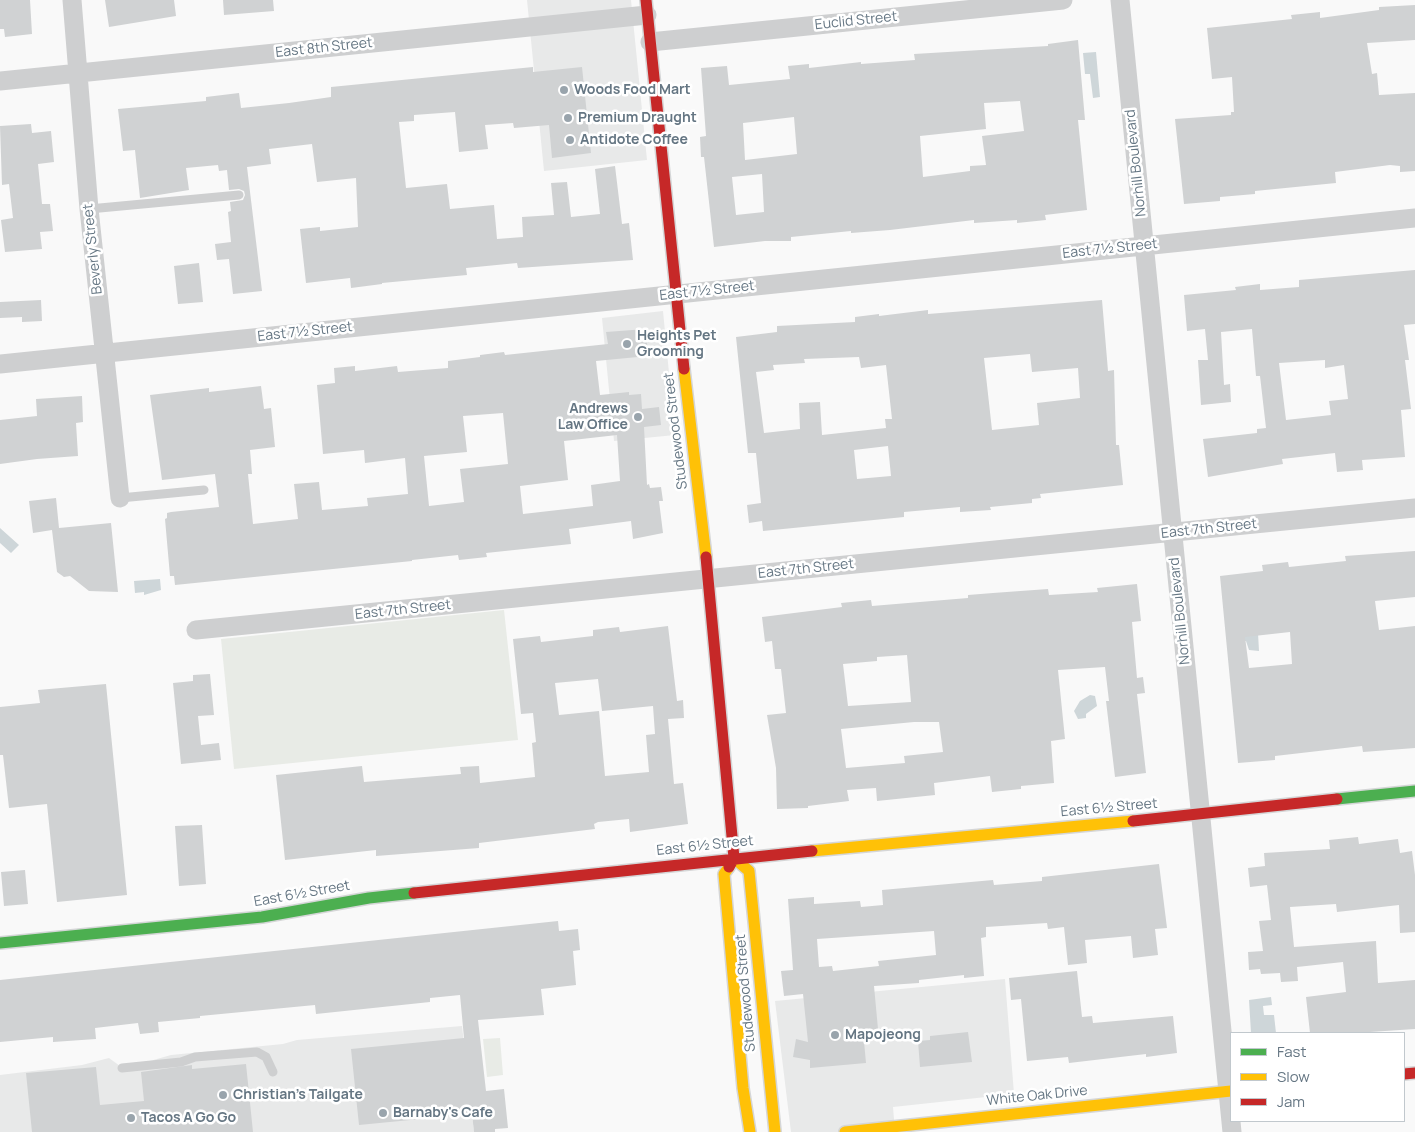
<!DOCTYPE html>
<html>
<head>
<meta charset="utf-8">
<style>
	body { margin:0 }
	#map { position:relative; width:1415px; height:1132px; overflow:hidden; background:#f9f9f9; font-family:Manrope,sans-serif }
	canvas { display:block }
	.legend { position:absolute; left:1230px; top:1032px; width:175px; height:90px; box-sizing:border-box; background:#fff; border:1px solid #c1c8cd; margin:0; padding:6px 9px; list-style:none; font-size:15px; color:#657683 }
	.legend li { display:flex; align-items:center; gap:10px; height:25px }
	.legend b { width:25px; border:1px solid #c1c8cd }
</style>
</head>
<body>
<div id="map">
<canvas width="1415" height="1132"></canvas>
<ul class="legend">
<li><b style="height:6px;background:#4caf50"></b>Fast</li>
<li><b style="height:6px;background:#ffc107"></b>Slow</li>
<li><b style="height:6px;background:#c62828"></b>Jam</li>
</ul>
</div>
<script>
const ctx = document.querySelector('canvas').getContext('2d');
ctx.lineJoin = 'round';
function fillPath(path, color) {
  ctx.fillStyle = color;
  ctx.fill(path, 'evenodd');
}
function toPath(rows) {
  const path = new Path2D();
  for (const r of rows) {
    path.moveTo(r[0], r[1]);
    for (let i = 2; i < r.length; i += 2) path.lineTo(r[i], r[i + 1]);
  }
  return path;
}
function trace(path, color, width, dash) {
  ctx.strokeStyle = color;
  ctx.lineWidth = width;
  ctx.lineCap = dash ? 'butt' : 'round';
  ctx.setLineDash(dash || []);
  ctx.stroke(path);
}
function drawText(font, color, halo, rows, align = 'center') {
  ctx.font = font + ' Manrope,sans-serif';
  ctx.lineWidth = 5;
  ctx.setLineDash([]);
  ctx.textBaseline = 'middle';
  ctx.strokeStyle = halo;
  ctx.fillStyle = color;
  for (const [text, x, y, turn = 0] of rows) {
    ctx.save();
    ctx.translate(x, y);
    ctx.rotate((+turn || 0) * Math.PI / 180);
    ctx.textAlign = isNaN(turn) ? turn : align;
    if (halo) ctx.strokeText(text, 0, 0);
    ctx.fillText(text, 0, 0);
    ctx.restore();
  }
}
fillPath(toPath([
	[527,0,631,0,647,160,544,171],
	[663,311,675,435,614,441,602,318],
	[1005,979,1014,1094,893,1107,895,1132,791,1132,775,1001],
	[462,1026,474,1132,0,1132,0,1075,82,1065,109,1058,120,1066,136,1065,171,1055,283,1044,297,1040]
]), '#e8e9e9');
fillPath(toPath([
	[504,610,518,740,234,769,221,639],
	[500,1038,503,1075,487,1077,483,1039]
]), '#e8ebe6');
fillPath(toPath([
	[1096,52,1100,97,1093,98,1090,74,1085,74,1083,53],
	[0,528,19,545,11,553,0,543],
	[160,579,161,590,144,595,144,592,135,593,134,581],
	[1255,630,1258,633,1259,651,1249,650,1246,641,1236,642],
	[1090,695,1095,696,1097,706,1086,714,1086,718,1078,719,1074,711,1080,701],
	[1271,997,1272,1005,1263,1006,1264,1015,1274,1015,1276,1033,1251,1033,1249,1000]
]), '#ced6d9');
fillPath(toPath([
	[0,0,30,0,32,34,5,37,4,29,0,29],
	[105,0,174,0,176,16,109,27],
	[223,0,273,0,274,11,224,15],
	[1415,5,1415,40,1367,43,1372,74,1377,73,1379,95,1415,93,1415,171,1400,172,1400,166,1390,165,1335,172,1336,183,1255,191,1255,194,1220,197,1220,201,1184,204,1175,119,1231,115,1231,112,1234,112,1232,77,1212,79,1207,28,1292,19,1291,15,1320,12,1320,18,1379,10,1379,7],
	[1078,40,1085,120,1078,120,1087,210,1045,215,1046,220,1017,223,1017,220,974,223,974,220,890,230,851,233,851,231,791,237,791,241,765,241,714,247,704,157,701,157,700,137,706,136,701,68,727,66,729,85,790,79,788,66,809,64,809,68,861,62,861,64,915,60,914,54,1048,46,1048,44],
	[1020,101,1024,131,982,136,986,165,970,166,970,171,923,177,920,136,986,129,984,103],
	[794,117,797,154,745,160,743,123],
	[762,174,764,212,736,215,732,177],
	[533,67,533,72,582,67,591,153,552,158,549,125,514,128,513,123,485,125,488,149,459,152,455,112,414,115,414,121,399,122,406,188,447,184,450,209,494,205,497,239,523,237,522,217,554,215,551,183,567,182,571,217,600,214,595,169,615,166,622,224,629,223,633,260,518,268,517,263,466,268,467,275,382,283,382,284,351,288,350,278,306,283,300,229,320,227,320,231,358,227,356,178,317,182,312,144,269,149,271,164,247,167,262,291,233,294,229,259,217,260,215,244,231,242,228,212,231,211,230,202,243,200,245,195,244,191,239,189,229,190,227,170,219,171,218,165,186,168,189,190,140,198,135,150,123,151,118,109,206,101,206,97,239,93,241,108,289,103,331,97,331,87],
	[31,124,32,133,51,131,54,162,38,164,42,204,50,204,53,231,40,232,42,249,5,252,1,220,13,218,9,184,2,185,0,126],
	[199,263,203,302,178,304,174,266],
	[1415,270,1415,324,1404,325,1409,360,1405,360,1411,409,1401,410,1405,457,1362,460,1363,470,1337,472,1335,453,1282,459,1283,464,1208,477,1203,439,1257,433,1257,429,1266,428,1260,376,1256,376,1252,329,1221,332,1224,385,1230,384,1231,402,1201,405,1198,360,1208,360,1205,329,1187,331,1184,295,1236,290,1235,287,1260,284,1260,290,1299,287,1299,280],
	[1325,360,1325,368,1344,365,1348,399,1329,401,1331,415,1286,420,1279,363],
	[41,300,42,321,22,322,22,317,0,318,0,302],
	[1102,300,1108,371,1114,370,1116,445,1119,445,1123,485,1040,494,1041,498,1032,499,1032,503,990,507,991,510,960,512,960,507,904,512,904,517,763,531,762,521,749,523,747,505,761,503,756,453,748,453,736,337,777,332,777,326,855,322,855,317,879,314,879,316,928,310,928,314],
	[1030,354,1032,372,1078,368,1080,398,1037,403,1039,425,992,430,984,358],
	[859,357,861,368,886,365,892,419,885,419,886,428,822,435,820,402,799,403,800,429,764,433,756,372,774,370,773,365,805,363,804,359],
	[888,446,891,476,857,479,854,450],
	[646,329,648,356,596,361,600,395,629,392,629,395,641,394,642,409,659,407,661,425,644,427,647,485,649,484,650,488,661,487,663,501,659,501,663,533,633,539,631,521,569,529,571,544,486,553,487,557,459,560,458,555,412,560,412,561,175,585,174,576,170,576,165,519,167,518,167,513,171,512,219,507,215,474,162,480,150,395,209,388,209,392,261,386,264,409,271,408,275,447,250,450,252,474,248,474,253,524,298,519,294,484,319,482,322,510,368,506,367,498,408,494,405,458,365,463,364,450,323,454,317,385,335,383,334,368,355,366,355,371,397,366,398,372,448,368,448,361,480,357,480,355,504,352,505,355,608,344,606,332],
	[503,413,508,464,460,469,464,502,429,506,424,456,467,452,463,416],
	[617,435,620,481,591,485,593,506,523,514,520,486,568,480,564,441],
	[82,396,83,422,76,423,78,456,37,459,0,464,0,420,37,416,36,399],
	[56,498,59,528,111,523,118,592,89,591,70,576,64,577,57,572,52,530,33,533,29,501],
	[1415,551,1415,597,1375,601,1379,630,1415,626,1415,748,1363,752,1362,746,1275,756,1275,760,1238,763,1220,576,1263,571,1262,565,1288,562,1289,567,1346,561,1345,556],
	[1290,632,1292,664,1249,668,1245,637],
	[1137,584,1141,621,1132,622,1137,678,1143,677,1145,693,1137,694,1146,773,1115,777,1106,701,1109,701,1105,667,1058,670,1065,739,1051,741,1054,783,1021,786,1021,789,992,792,990,776,934,783,935,795,877,801,876,788,847,790,849,801,808,806,808,808,777,809,776,768,767,715,786,713,781,669,775,669,772,641,765,642,762,617,842,607,841,603,871,600,872,606,968,598,968,595,993,593,1048,589,1049,595,1098,592,1097,588],
	[907,655,911,702,848,706,843,664,877,661,877,657],
	[914,722,939,722,943,752,904,756,905,763,846,768,841,729],
	[668,626,677,701,683,700,684,718,668,719,674,784,683,783,688,824,630,832,629,819,598,822,594,824,595,829,479,843,479,848,376,856,376,850,285,860,276,775,362,766,364,782,461,774,460,767,479,766,480,783,535,777,532,743,536,742,533,713,521,714,513,639,540,636,541,642,593,636,593,630,619,627,620,632],
	[598,679,602,711,653,706,655,734,646,735,649,772,605,776,599,711,559,715,555,683],
	[210,674,214,715,198,716,201,745,219,743,221,760,181,764,173,683,193,681,193,675],
	[106,684,127,895,57,902,47,804,9,808,3,755,0,755,0,707,40,703,38,690],
	[202,825,206,884,179,886,175,826],
	[1358,837,1359,844,1398,839,1400,853,1412,851,1415,875,1415,932,1400,933,1399,905,1337,912,1336,904,1290,907,1294,947,1376,941,1378,983,1415,980,1415,1029,1355,1033,1310,1033,1306,997,1346,992,1343,962,1297,967,1298,981,1281,982,1280,973,1261,974,1260,969,1249,970,1248,952,1263,951,1259,921,1271,920,1267,885,1250,887,1248,868,1265,866,1264,853,1330,849,1329,840],
	[1159,864,1167,928,1155,929,1158,955,1133,958,1131,936,1085,940,1087,963,1068,965,1064,927,1048,929,1047,923,986,927,986,937,981,938,984,976,964,978,964,975,919,980,919,983,874,986,878,1029,863,1031,866,1063,810,1068,810,1060,793,1057,796,1039,808,1042,803,994,784,996,781,971,793,970,788,899,814,897,814,904,860,901,861,907,883,905,882,890,993,880,994,885,1042,881,1042,877],
	[934,931,936,955,878,961,879,966,833,971,832,966,819,967,817,939],
	[25,870,28,904,4,906,1,872],
	[558,921,559,931,578,929,580,950,573,951,576,985,541,989,544,1015,478,1020,486,1091,504,1089,508,1128,495,1129,495,1132,474,1132,472,1114,359,1125,351,1049,464,1038,460,995,430,998,430,1002,316,1014,315,1005,200,1016,200,1018,158,1022,159,1032,140,1034,138,1023,95,1028,96,1039,53,1042,53,1037,0,1042,0,980],
	[1077,971,1082,1017,1092,1016,1093,1023,1173,1016,1177,1053,1146,1057,1146,1054,1069,1063,1068,1057,1027,1061,1021,999,1011,1000,1009,978],
	[968,1032,972,1062,920,1067,918,1041,930,1040,930,1036],
	[246,1064,253,1132,32,1132,26,1073,96,1067,100,1105,144,1101,141,1072,192,1065,192,1069]
]), '#d0d2d3');
const fast = toPath([
	[1337,799,1415,791],
	[0,943,262,917,369,898,414,893]
]);
const slow = toPath([
	[684,369,706,557],
	[812,851,1133,821],
	[734,858,749,871,775,1132],
	[729,867,724,874,743,1088,750,1132],
	[845,1132,1231,1091]
]);
const jam = toPath([
	[646,0,684,369],
	[706,557,734,858,729,867],
	[1133,821,1337,799],
	[414,893,812,851],
	[1404,1074,1415,1073]
]);
trace(fast, '#d5d6d7', 14);
trace(slow, '#d5d6d7', 14);
trace(jam, '#d5d6d7', 14);
trace(toPath([
	[89,209,239,195],
	[120,498,204,490],
	[122,1068,181,1062,195,1057,257,1052,266,1057,273,1072]
]), '#cecfd0', 9);
trace(toPath([
	[72,0,89,209,120,498],
	[1120,0,1232,1132],
	[650,42,1063,0],
	[0,81,647,15],
	[0,364,1415,218],
	[196,630,1415,508]
]), '#cecfd0', 19);
trace(fast, '#4caf50', 11);
trace(slow, '#ffc107', 11);
trace(jam, '#c62828', 11);
for (const [x, y, r, color] of [
	[564,90,5,"#99a4ac"],
	[568,118,5,"#99a4ac"],
	[570,140,5,"#99a4ac"],
	[627,344,5,"#99a4ac"],
	[638,417,5,"#99a4ac"],
	[835,1035,5,"#99a4ac"],
	[223,1095,5,"#99a4ac"],
	[383,1113,5,"#99a4ac"],
	[131,1118,5,"#99a4ac"]
]) {
  const dot = new Path2D();
  dot.arc(x, y, r, 0, 2 * Math.PI);
  ctx.fillStyle = color;
  ctx.fill(dot);
  trace(dot, '#fff', 2);
}
drawText('14px', '#657683', '#fff', [
	["Euclid Street",856,21,-6],
	["East 8th Street",324,48,-6],
	["Norhill Boulevard",1136,163,-96],
	["Beverly Street",93,249,-96],
	["East 7½ Street",1110,249,-6],
	["East 7½ Street",707,291,-6],
	["East 7½ Street",305,332,-6],
	["Studewood Street",676,431,-97],
	["East 7th Street",1209,529,-6],
	["East 7th Street",806,569,-6],
	["East 7th Street",403,610,-6],
	["Norhill Boulevard",1180,611,-96],
	["East 6½ Street",1109,808,-5],
	["East 6½ Street",705,846,-6],
	["East 6½ Street",302,894,-10],
	["Studewood Street",746,993,-95],
	["White Oak Drive",1037,1096,-6]
]);
drawText('bold 14px', '#657683', '#fff', [
	["Woods Food Mart",574,90],
	["Premium Draught",578,118],
	["Antidote Coffee",580,140],
	["Heights Pet",637,336],
	["Grooming",637,352],
	["Andrews",628,409,"right"],
	["Law Office",628,425,"right"],
	["Mapojeong",845,1035],
	["Christian’s Tailgate",233,1095],
	["Barnaby's Cafe",393,1113],
	["Tacos A Go Go",141,1118]
], 'left');
</script>
</body>
</html>
